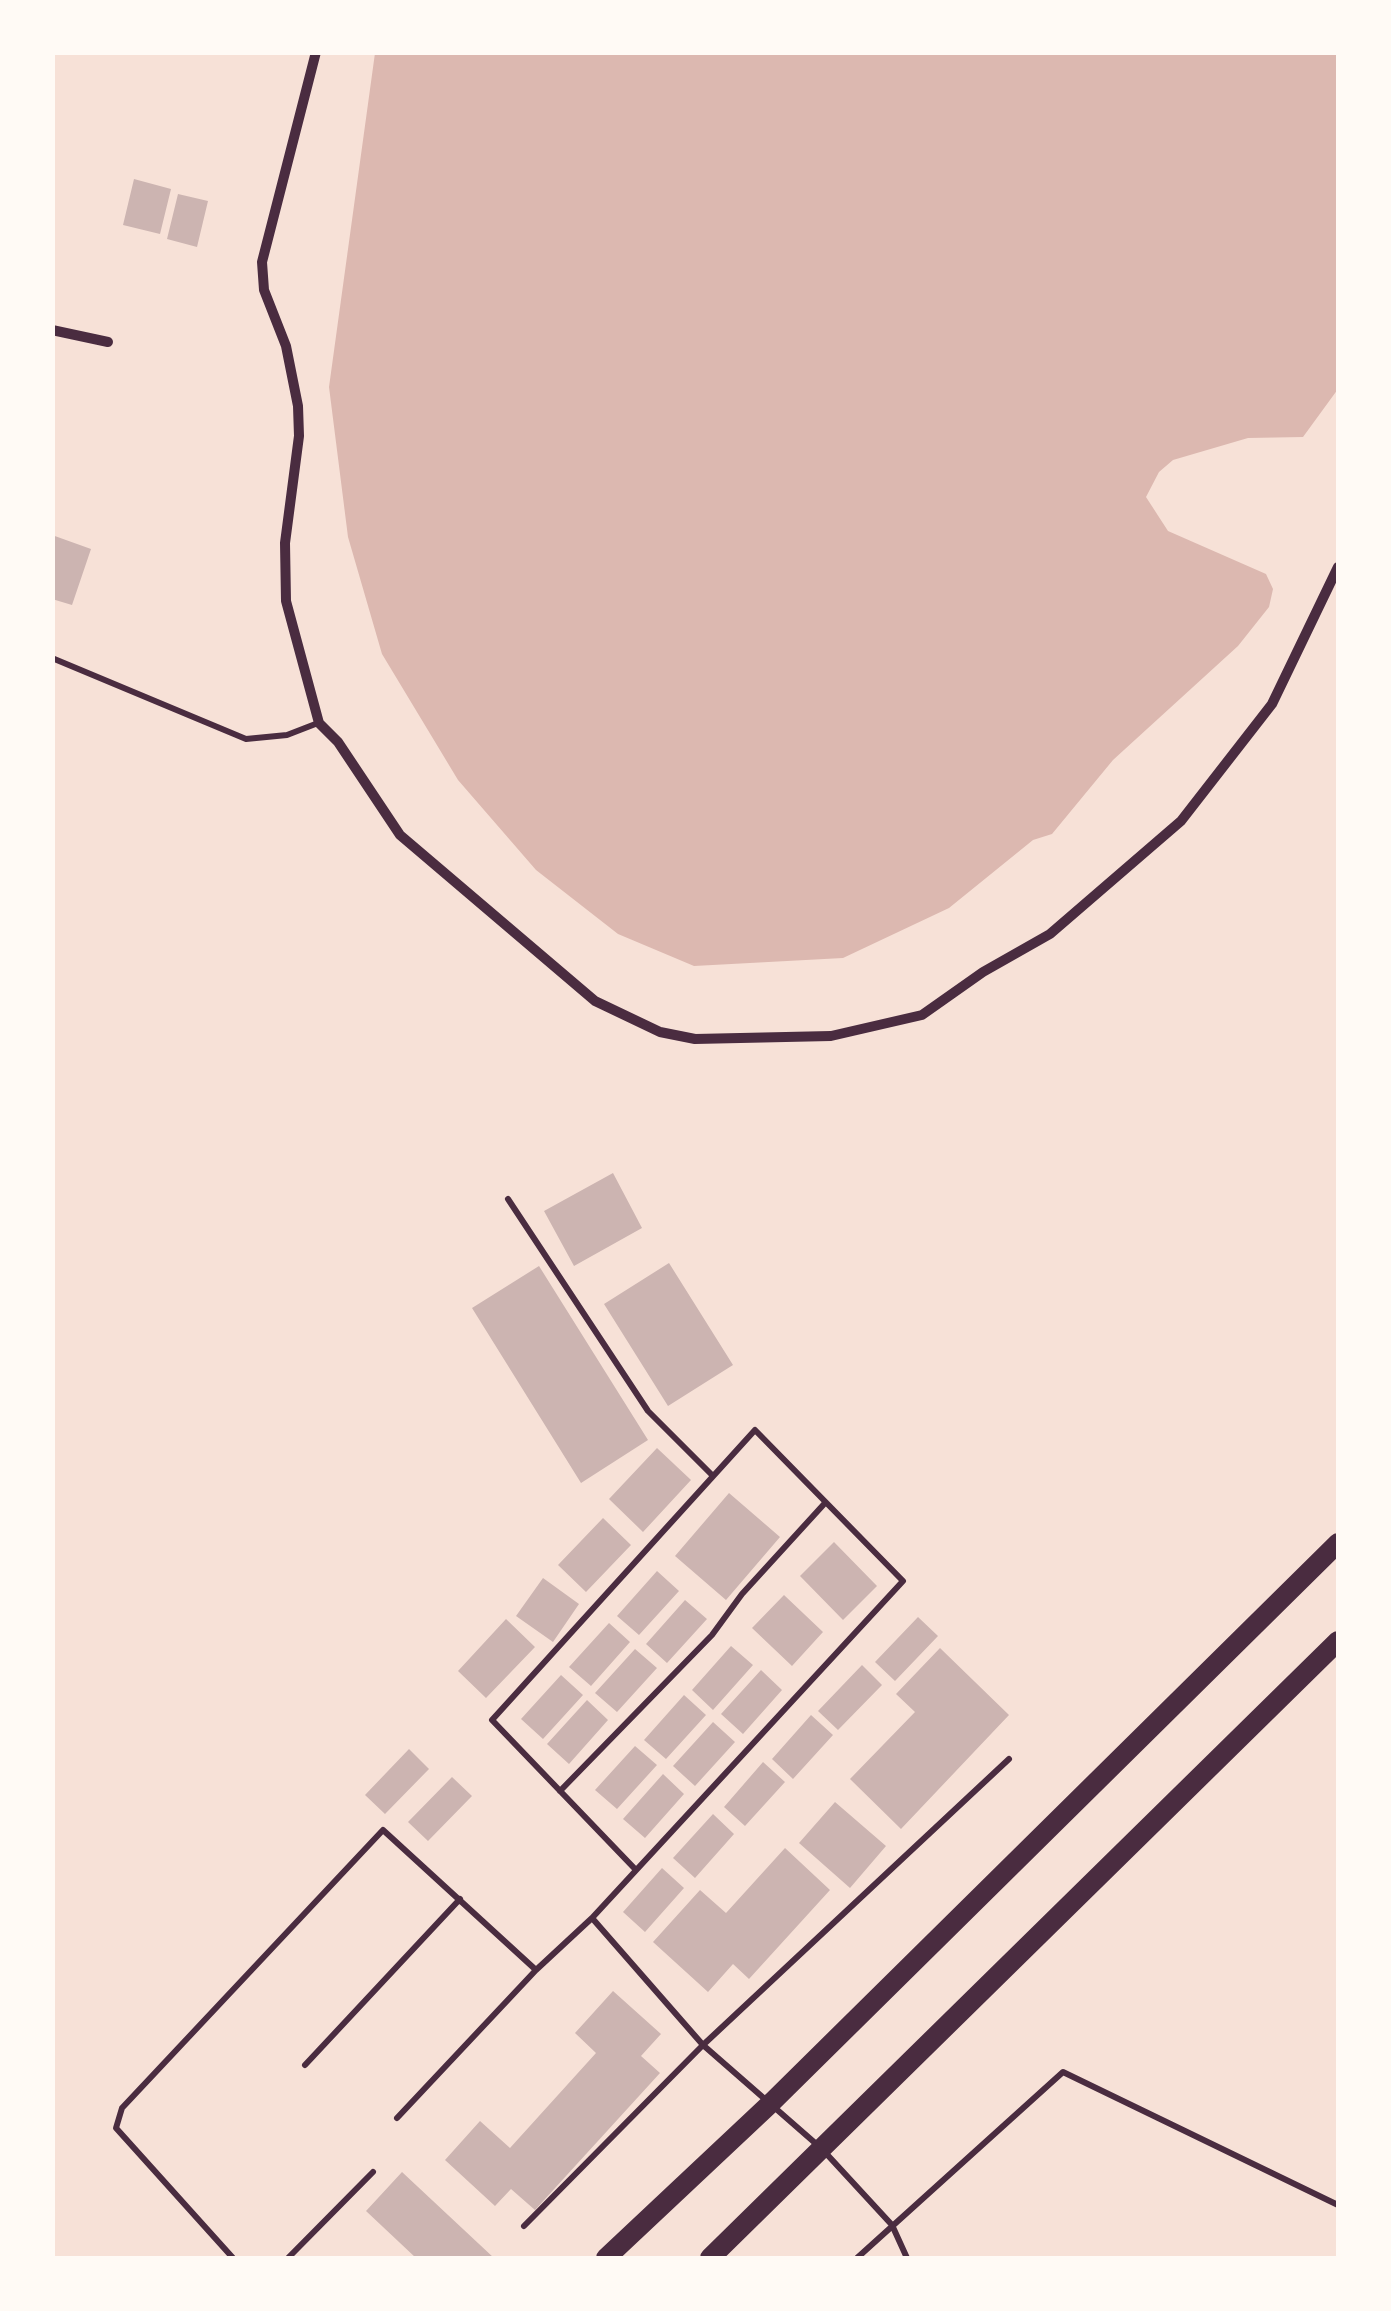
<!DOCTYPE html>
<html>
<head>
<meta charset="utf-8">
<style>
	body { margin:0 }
	#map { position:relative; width:1391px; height:2311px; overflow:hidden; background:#f7e1d7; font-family:Literata,serif }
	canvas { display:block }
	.frame { position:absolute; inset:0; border:55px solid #fffaf5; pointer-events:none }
</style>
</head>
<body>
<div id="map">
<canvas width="1391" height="2311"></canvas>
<div class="frame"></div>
</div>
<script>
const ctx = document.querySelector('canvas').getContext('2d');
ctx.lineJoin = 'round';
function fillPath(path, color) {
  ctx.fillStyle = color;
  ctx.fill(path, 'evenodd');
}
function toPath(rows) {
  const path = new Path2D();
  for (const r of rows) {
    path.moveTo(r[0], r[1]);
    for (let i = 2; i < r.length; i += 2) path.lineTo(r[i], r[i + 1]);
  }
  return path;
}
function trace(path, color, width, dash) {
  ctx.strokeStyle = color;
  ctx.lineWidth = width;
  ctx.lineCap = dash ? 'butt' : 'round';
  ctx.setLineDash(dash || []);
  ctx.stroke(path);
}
fillPath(toPath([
	[375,53,1338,53,1338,389,1303,437,1248,438,1173,460,1159,472,1146,497,1168,531,1266,574,1273,589,1269,607,1238,646,1113,760,1052,834,1033,840,949,908,843,958,694,966,618,934,536,870,458,780,382,654,348,537,329,387]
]), '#dcb8b0');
fillPath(toPath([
	[134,179,171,189,160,234,123,225],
	[178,194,208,201,197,247,167,239],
	[52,535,91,549,72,605,52,599],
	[613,1173,642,1228,574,1266,544,1211],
	[669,1263,733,1365,668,1406,604,1304],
	[539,1266,648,1440,581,1483,472,1308],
	[657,1448,691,1480,643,1532,609,1499],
	[729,1493,780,1537,726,1600,675,1556],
	[603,1518,631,1545,586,1592,558,1565],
	[834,1542,877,1586,843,1620,800,1576],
	[657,1571,679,1591,639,1635,617,1616],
	[543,1578,579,1604,553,1642,516,1616],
	[784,1595,823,1632,792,1666,752,1628],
	[685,1600,707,1619,667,1663,646,1644],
	[918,1617,938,1636,895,1681,875,1662],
	[506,1619,535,1647,486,1698,458,1671],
	[609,1623,630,1642,591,1686,569,1667],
	[731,1646,753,1665,713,1710,692,1690],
	[940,1648,1009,1715,901,1829,850,1779,915,1712,896,1694],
	[635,1649,657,1668,617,1712,595,1693],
	[862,1665,882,1685,838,1730,818,1711],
	[761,1670,782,1690,743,1734,721,1714],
	[561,1675,583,1695,543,1739,521,1719],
	[684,1695,706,1715,666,1759,644,1740],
	[587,1700,608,1720,569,1764,547,1744],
	[811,1715,833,1735,793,1779,772,1759],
	[713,1722,735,1742,695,1786,673,1766],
	[635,1746,657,1765,617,1809,595,1790],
	[409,1749,429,1769,385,1814,365,1795],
	[763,1762,785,1782,745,1826,724,1807],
	[663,1774,684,1794,645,1838,623,1819],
	[452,1777,472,1796,428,1841,408,1822],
	[835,1802,886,1846,850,1888,799,1843],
	[713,1814,734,1834,695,1878,673,1858],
	[785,1848,830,1890,749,1979,733,1964,708,1992,653,1942,700,1890,726,1913],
	[662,1868,684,1888,645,1932,623,1912],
	[613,1991,661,2034,641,2056,660,2073,535,2210,511,2189,495,2206,445,2160,480,2121,510,2148,596,2053,575,2033],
	[402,2172,494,2258,416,2258,366,2211]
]), '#ccb4b1');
trace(toPath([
	[52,658,246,739,287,735,318,723],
	[508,1199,648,1411,713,1476],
	[560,1791,712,1635,742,1594,825,1503],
	[592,1918,903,1581,755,1430,492,1720,636,1870],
	[305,2065,460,1899],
	[397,2118,536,1970,592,1918,703,2045,524,2226],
	[233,2258,116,2128,122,2108,383,1830,536,1970],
	[288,2258,373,2172],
	[857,2258,1063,2072,1338,2205],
	[907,2258,892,2225,822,2149,703,2045,1009,1759]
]), '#4a2c40', 6);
trace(toPath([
	[316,52,262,262,264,290,286,346,298,406,299,436,285,543,286,601,319,723,338,742,400,835,595,1001,660,1032,695,1039,831,1036,922,1015,983,972,1050,934,1181,821,1272,704,1338,567],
	[52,330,108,342]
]), '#4a2c40', 10);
trace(toPath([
	[606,2258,772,2102,1338,1543],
	[710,2258,1338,1641]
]), '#4a2c40', 20);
</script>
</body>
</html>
